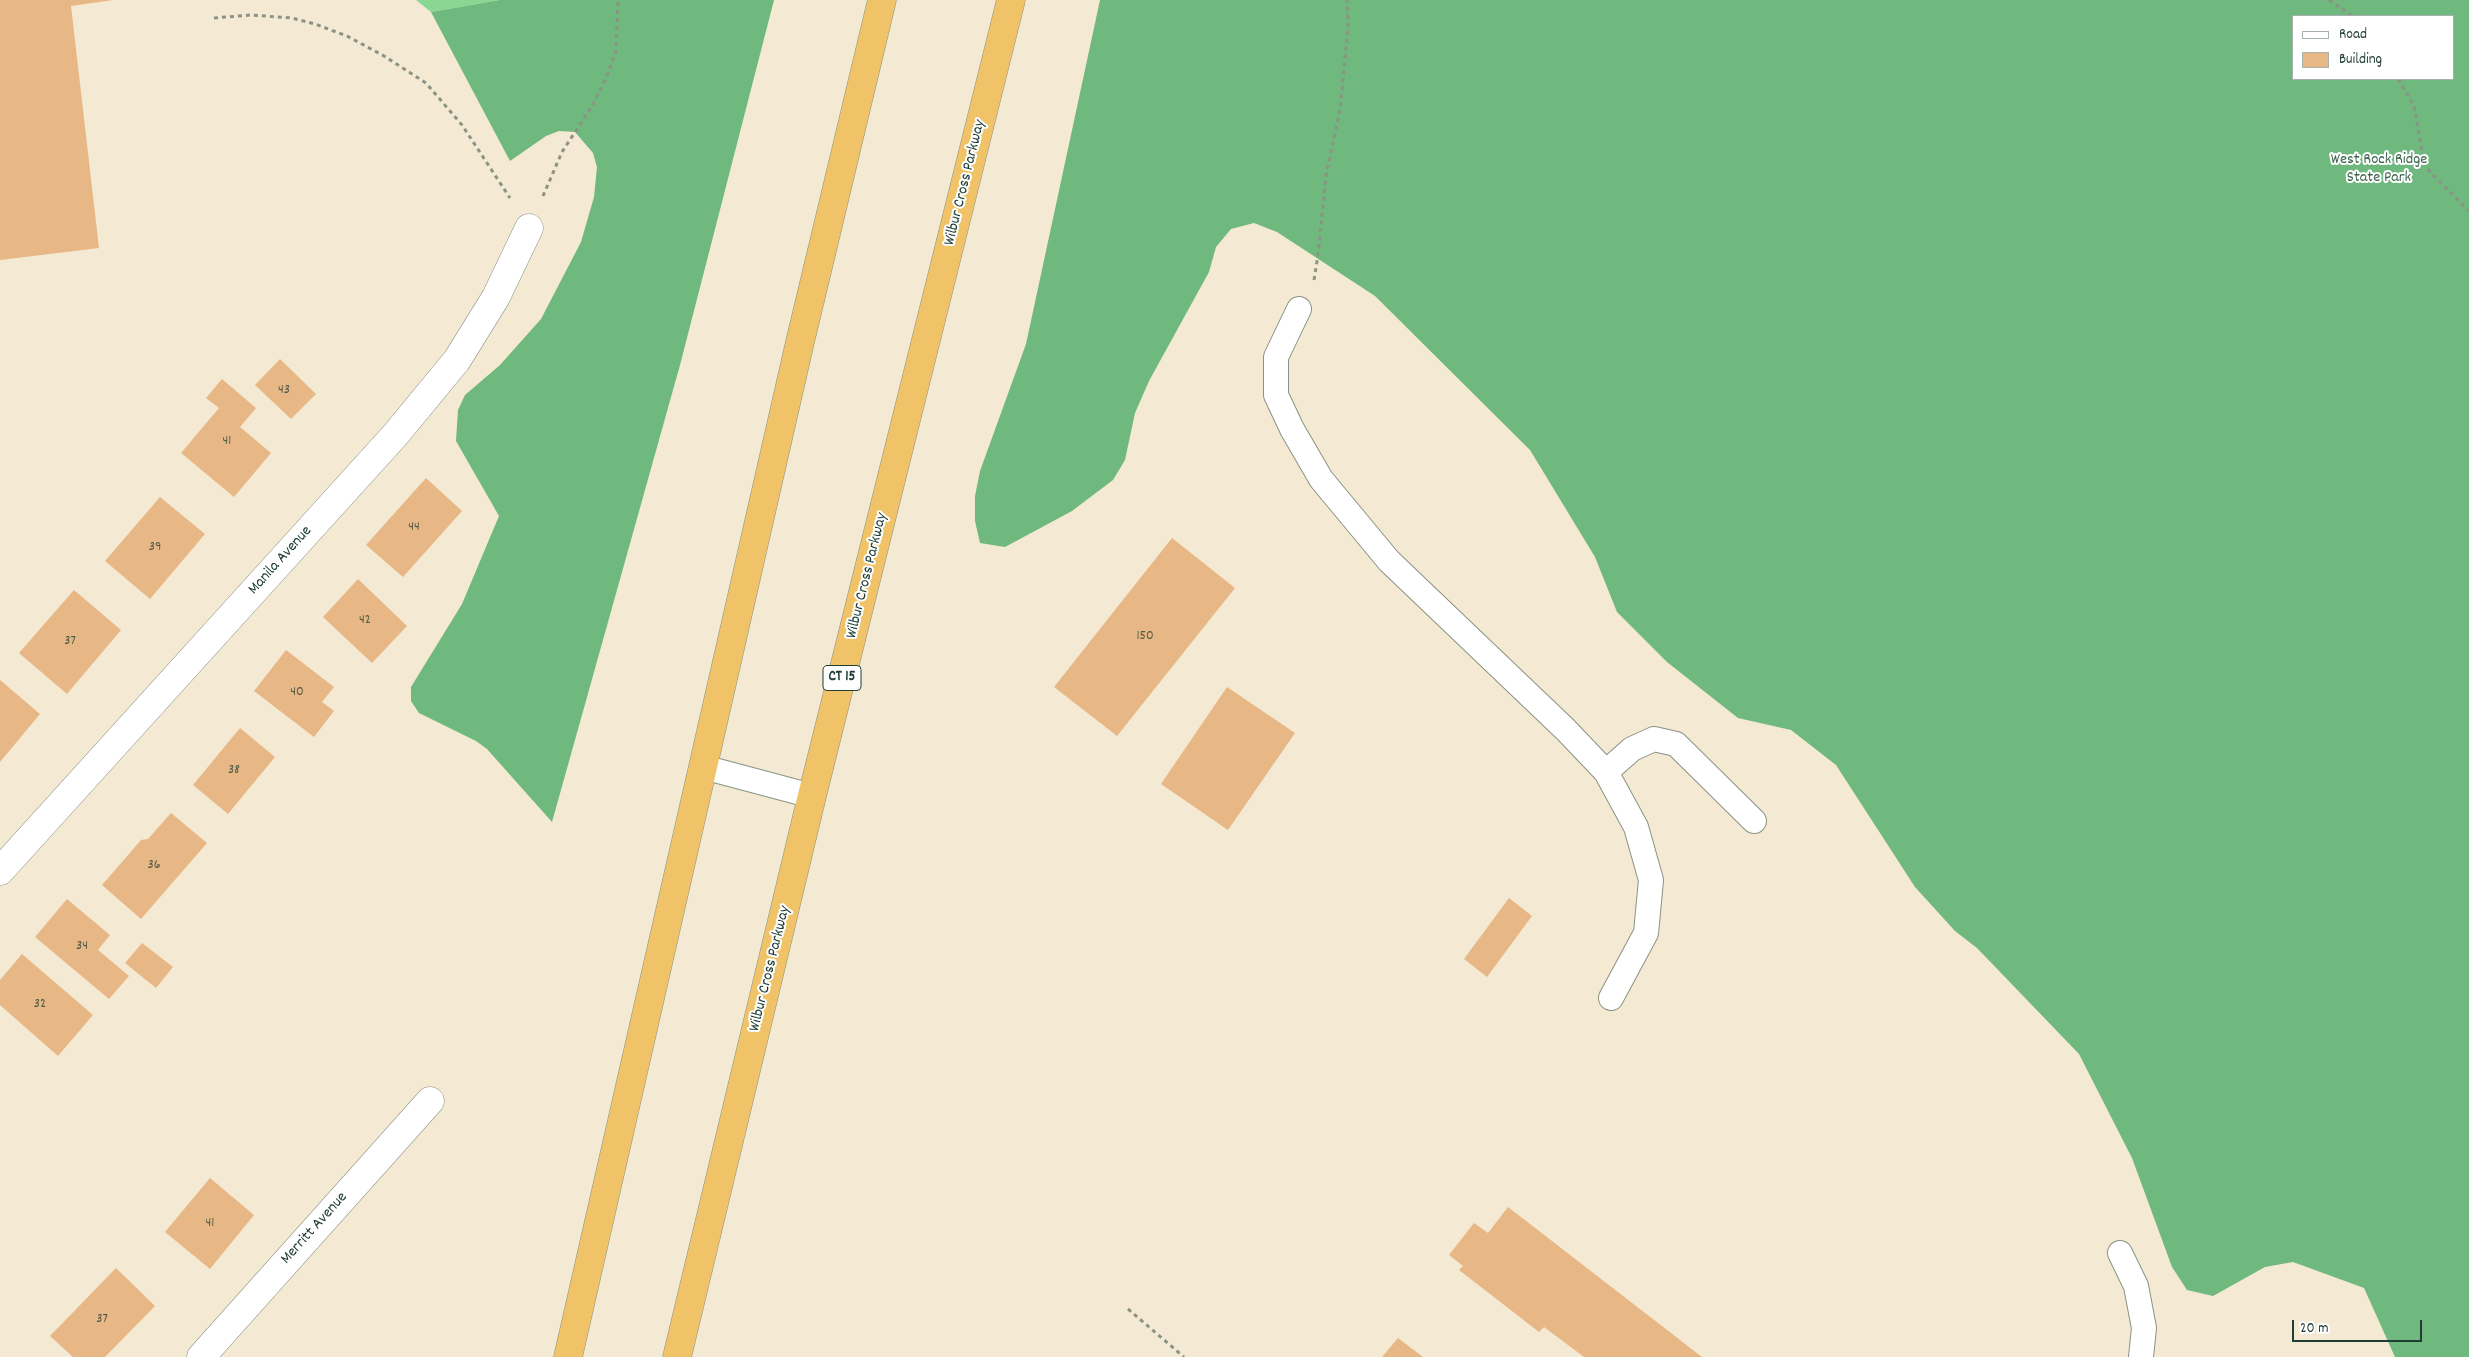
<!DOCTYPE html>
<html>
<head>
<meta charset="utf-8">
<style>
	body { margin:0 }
	#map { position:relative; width:2469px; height:1357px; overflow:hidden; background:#f4e9d3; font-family:Dekko,sans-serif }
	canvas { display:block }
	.legend { position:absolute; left:2292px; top:15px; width:162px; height:65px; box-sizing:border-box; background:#fff; border:1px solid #a5b1ae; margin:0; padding:6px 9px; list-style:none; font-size:15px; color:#1f3d34 }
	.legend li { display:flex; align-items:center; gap:10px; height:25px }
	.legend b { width:25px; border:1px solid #a5b1ae }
	.scale { position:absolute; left:2292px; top:1320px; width:130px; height:22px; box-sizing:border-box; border:2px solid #1f3d34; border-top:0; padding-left:6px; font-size:15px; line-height:18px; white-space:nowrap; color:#1f3d34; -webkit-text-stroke:4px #fff; paint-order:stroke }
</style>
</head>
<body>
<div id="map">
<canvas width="2469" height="1357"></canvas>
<ul class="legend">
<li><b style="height:6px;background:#fff"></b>Road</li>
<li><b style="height:14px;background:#e8b786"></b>Building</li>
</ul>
<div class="scale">20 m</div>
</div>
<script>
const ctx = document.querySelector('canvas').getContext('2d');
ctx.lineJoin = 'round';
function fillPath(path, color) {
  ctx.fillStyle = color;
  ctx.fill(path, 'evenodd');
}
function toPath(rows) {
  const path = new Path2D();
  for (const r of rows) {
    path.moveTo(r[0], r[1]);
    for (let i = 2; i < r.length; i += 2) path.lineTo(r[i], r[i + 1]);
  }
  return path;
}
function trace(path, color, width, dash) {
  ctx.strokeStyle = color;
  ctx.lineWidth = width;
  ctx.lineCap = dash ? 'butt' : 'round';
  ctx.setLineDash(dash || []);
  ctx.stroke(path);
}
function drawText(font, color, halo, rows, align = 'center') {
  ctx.font = font + ' Dekko,sans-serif';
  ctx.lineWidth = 4;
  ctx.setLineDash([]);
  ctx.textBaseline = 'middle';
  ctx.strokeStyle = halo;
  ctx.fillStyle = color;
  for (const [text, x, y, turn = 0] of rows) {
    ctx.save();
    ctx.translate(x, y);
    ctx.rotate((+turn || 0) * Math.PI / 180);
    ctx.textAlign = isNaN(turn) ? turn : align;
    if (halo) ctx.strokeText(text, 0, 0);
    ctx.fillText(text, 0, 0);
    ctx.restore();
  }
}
fillPath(toPath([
	[416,0,500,0,431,12]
]), '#8ad794');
fillPath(toPath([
	[500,0,774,0,680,365,552,822,487,749,476,741,419,713,411,701,411,687,462,604,499,516,456,441,458,410,465,395,500,365,541,319,581,242,594,197,597,167,593,153,575,132,559,131,546,136,510,161,431,12],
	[1100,0,2469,0,2469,1357,2395,1357,2364,1288,2293,1262,2265,1267,2213,1296,2187,1290,2172,1267,2132,1158,2079,1054,1977,948,1955,931,1915,887,1836,765,1791,730,1738,718,1667,662,1617,612,1595,557,1530,450,1375,296,1277,232,1254,223,1231,229,1216,247,1209,272,1149,381,1135,413,1125,460,1113,480,1072,511,1005,547,980,543,975,521,975,496,980,471,1026,344],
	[2453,16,2453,79,2293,79,2293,16]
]), '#6fb87e');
fillPath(toPath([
	[0,0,113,0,71,6,99,248,0,260],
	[280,359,316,394,291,419,255,385],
	[222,379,256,408,240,427,271,453,234,497,181,453,219,408,206,398],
	[426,478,462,511,403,577,366,545],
	[160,497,205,534,150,599,105,561],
	[1172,538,1235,588,1117,736,1054,687],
	[358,579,407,626,372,663,323,617],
	[74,590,121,630,67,694,19,653],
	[286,650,334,687,322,702,334,711,314,737,254,691],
	[0,680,40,714,0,762],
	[1227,687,1295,733,1228,830,1161,784],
	[240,728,275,757,228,814,193,785],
	[171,813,207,843,141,919,102,885,141,840,148,839],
	[1509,898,1532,916,1487,977,1464,959],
	[67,899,110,935,98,950,129,976,109,999,35,937],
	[142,943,173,967,156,988,125,963],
	[22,954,93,1015,58,1056,0,1005,0,980],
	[210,1178,254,1215,210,1269,165,1232],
	[1508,1207,1702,1357,1584,1357,1544,1327,1539,1332,1459,1270,1463,1266,1449,1255,1474,1223,1488,1233],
	[116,1268,155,1306,105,1357,73,1357,50,1336],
	[1398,1338,1423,1357,1382,1357]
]), '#e8b786');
const service = toPath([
	[1299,309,1276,357,1276,395,1292,429,1321,479,1389,561,1566,730,1606,772,1636,827,1651,880,1646,933,1611,998],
	[703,767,812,796],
	[1606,772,1632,749,1654,739,1676,744,1754,821],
	[2120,1253,2136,1286,2144,1328,2141,1357]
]);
const minor = toPath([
	[0,871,396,434,457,360,496,297,529,228],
	[201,1357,430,1101]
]);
const motorway = toPath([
	[568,1357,800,342,882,0],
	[677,1357,812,796,1011,0]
]);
trace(service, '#8a9384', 26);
trace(minor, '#8a9384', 29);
trace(motorway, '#8a9384', 29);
trace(toPath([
	[2329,0,2353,16],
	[214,18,251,15,292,18,315,24,347,36,384,56,426,83,462,125,510,198],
	[2398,79,2414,106,2423,157,2430,172,2469,211],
	[543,196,562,152,592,106,607,76,616,51,618,0],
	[1314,280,1318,255,1326,175,1340,110,1348,28,1347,0],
	[1128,1309,1184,1357]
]), '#8a9384', 3, [4, 4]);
trace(service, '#fff', 24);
trace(minor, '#fff', 28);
trace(motorway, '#f0c369', 28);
drawText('14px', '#515c48', null, [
	["43",284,391],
	["41",227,442],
	["44",414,528],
	["39",155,548],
	["42",365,621],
	["150",1145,637],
	["37",70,642],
	["40",297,693],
	["38",234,771],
	["36",154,866],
	["34",82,947],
	["32",40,1005],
	["41",210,1224],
	["37",102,1320]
]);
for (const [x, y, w] of [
	[842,678,38]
]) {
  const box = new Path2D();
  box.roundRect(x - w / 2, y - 12.5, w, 25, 4);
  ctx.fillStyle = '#fff';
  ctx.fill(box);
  trace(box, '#1f3d34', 1);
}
drawText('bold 15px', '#1f3d34', null, [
	["CT 15",842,678]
]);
drawText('16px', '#3a644c', '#fff', [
	["West Rock Ridge",2379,161],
	["State Park",2379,179]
]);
drawText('16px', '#1f3d34', '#fff', [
	["Wilbur Cross Parkway",966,183,-76],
	["Manila Avenue",281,561,-48],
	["Wilbur Cross Parkway",868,576,-76],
	["Wilbur Cross Parkway",771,969,-76],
	["Merritt Avenue",315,1229,-48]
]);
</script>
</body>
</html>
